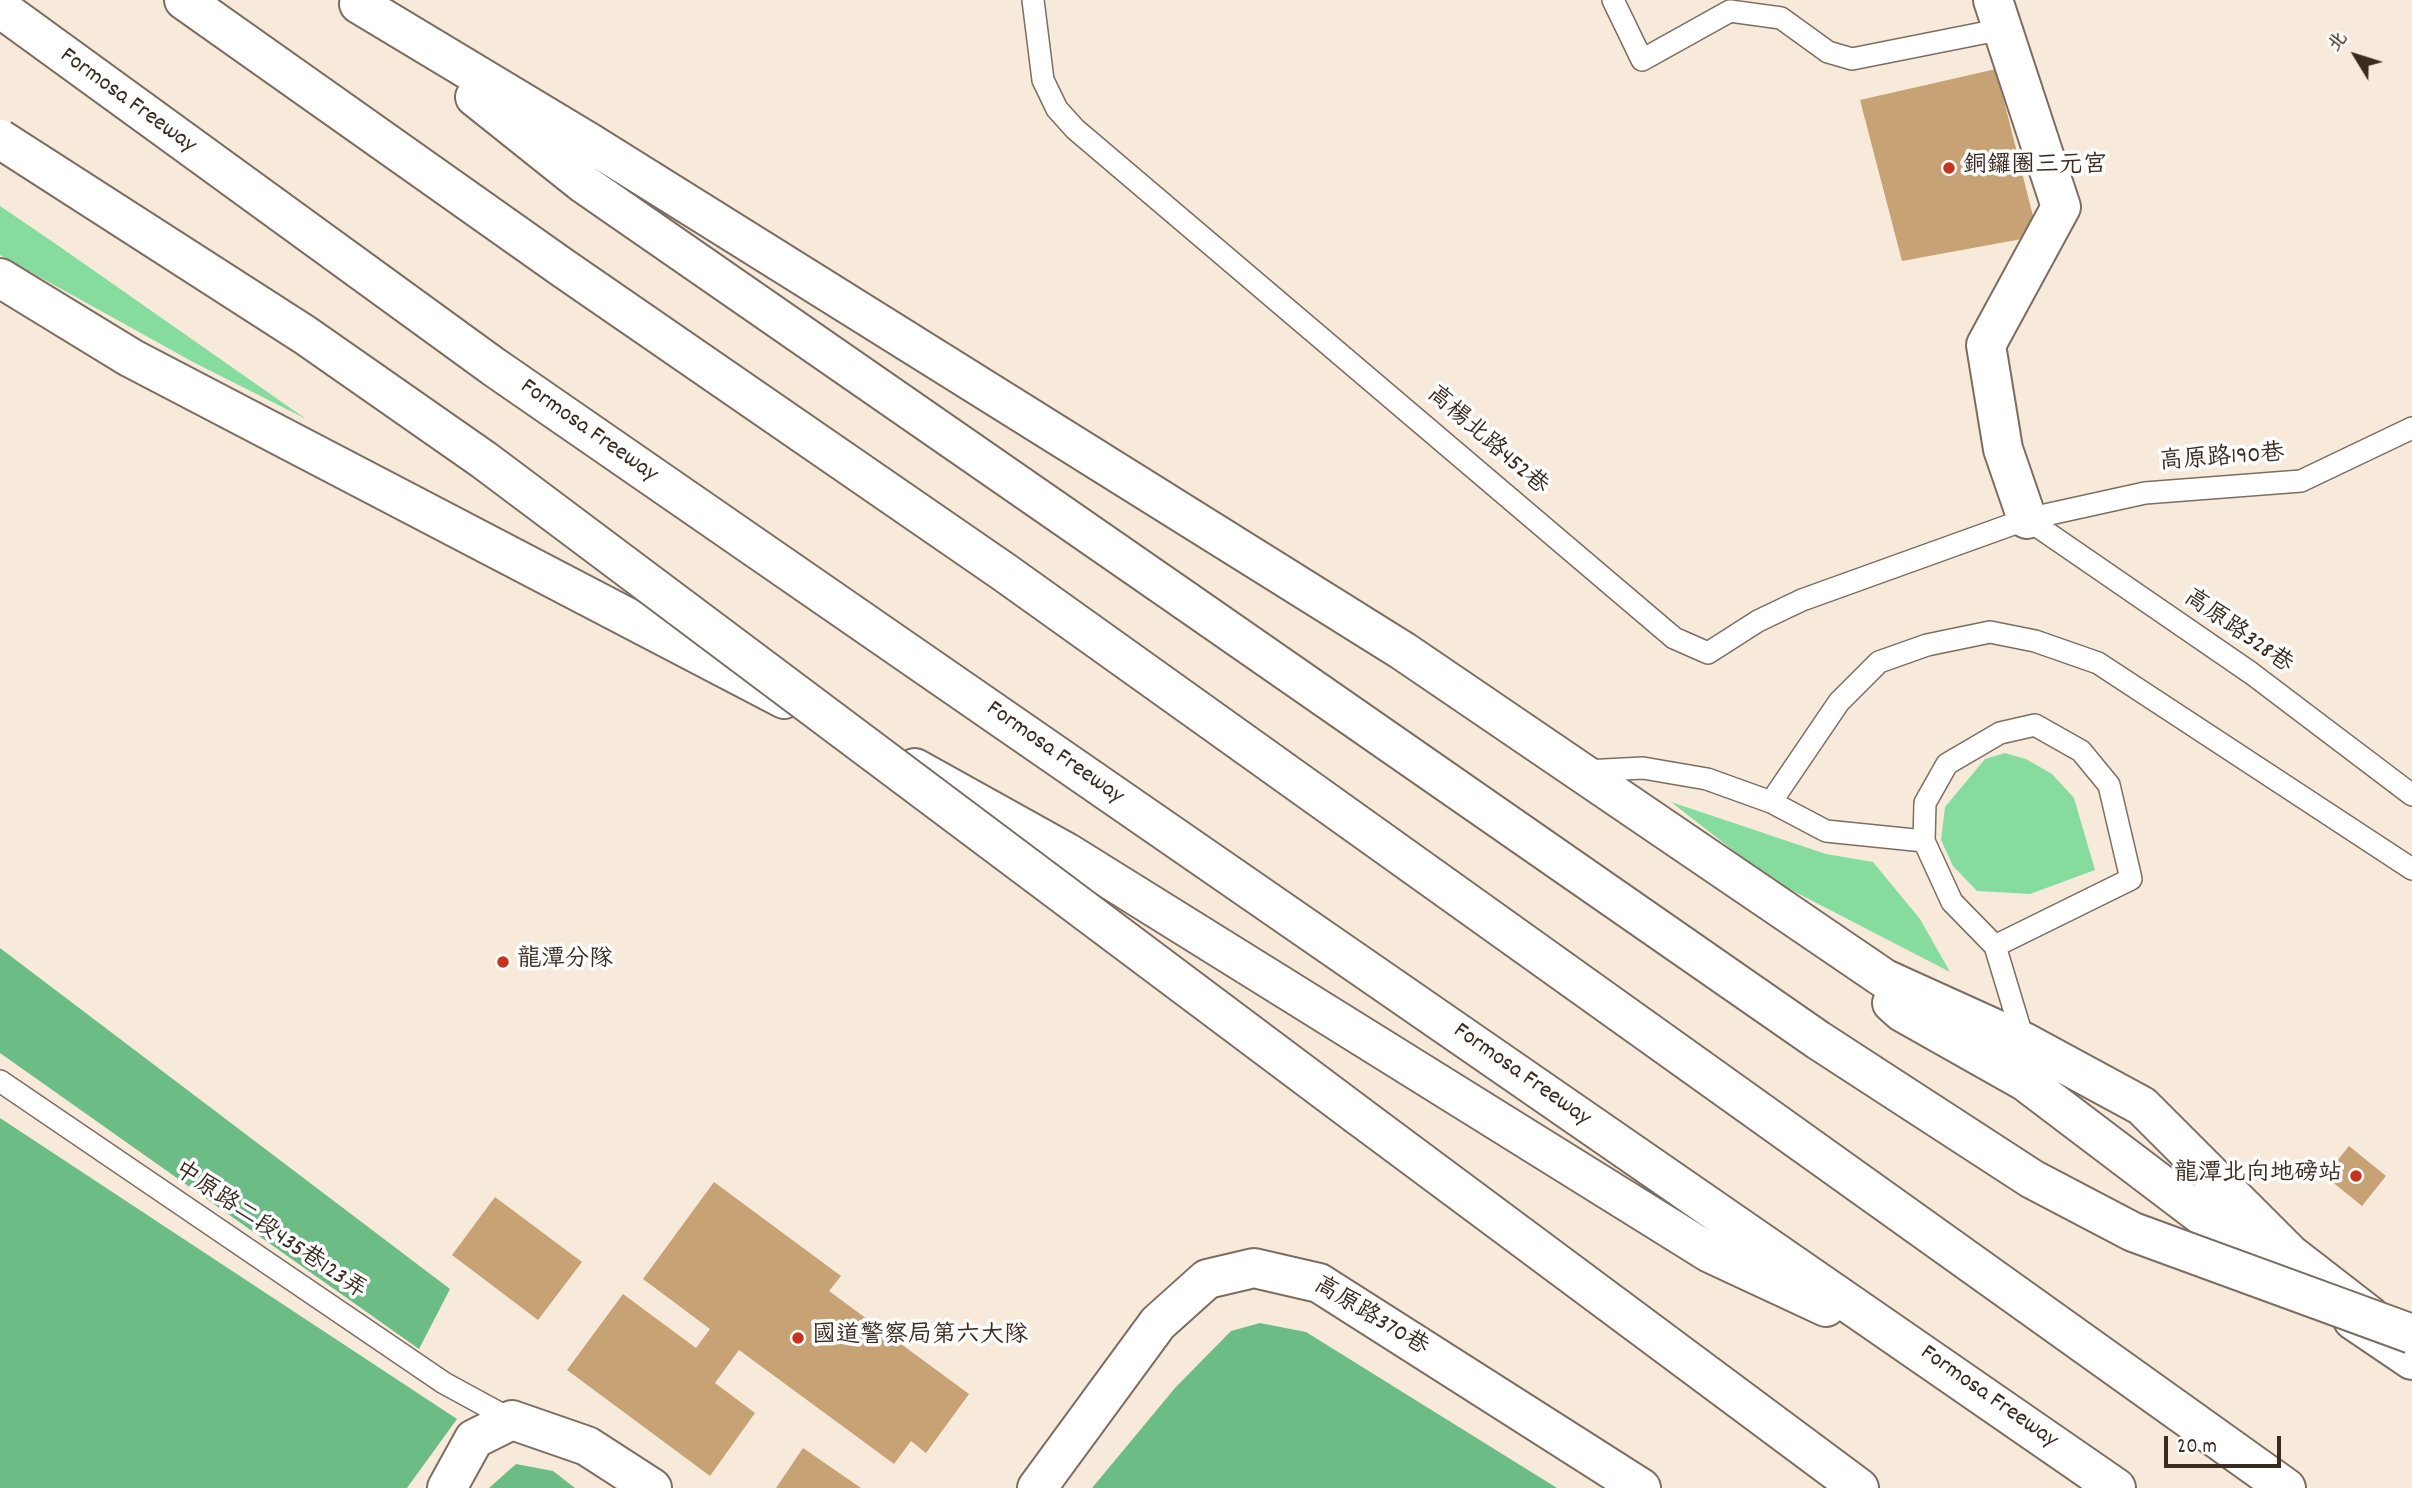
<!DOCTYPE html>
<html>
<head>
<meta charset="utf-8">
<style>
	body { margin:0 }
	#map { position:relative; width:2412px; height:1488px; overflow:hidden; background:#f8eada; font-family:Dekko,"LXGW WenKai TC",sans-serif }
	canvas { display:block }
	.north { position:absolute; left:2321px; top:21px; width:70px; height:70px; -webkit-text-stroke:5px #fff; paint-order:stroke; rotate:308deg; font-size:19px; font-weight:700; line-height:28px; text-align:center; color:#3b2a1e }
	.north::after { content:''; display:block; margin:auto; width:24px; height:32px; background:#3b2a1e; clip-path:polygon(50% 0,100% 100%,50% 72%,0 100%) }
	.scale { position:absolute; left:2164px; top:1436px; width:117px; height:32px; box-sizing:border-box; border:4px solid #3b2a1e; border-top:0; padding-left:9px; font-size:21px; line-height:24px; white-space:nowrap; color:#3b2a1e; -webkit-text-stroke:5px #fff; paint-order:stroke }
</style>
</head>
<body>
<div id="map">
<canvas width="2412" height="1488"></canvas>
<div class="north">北</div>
<div class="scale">20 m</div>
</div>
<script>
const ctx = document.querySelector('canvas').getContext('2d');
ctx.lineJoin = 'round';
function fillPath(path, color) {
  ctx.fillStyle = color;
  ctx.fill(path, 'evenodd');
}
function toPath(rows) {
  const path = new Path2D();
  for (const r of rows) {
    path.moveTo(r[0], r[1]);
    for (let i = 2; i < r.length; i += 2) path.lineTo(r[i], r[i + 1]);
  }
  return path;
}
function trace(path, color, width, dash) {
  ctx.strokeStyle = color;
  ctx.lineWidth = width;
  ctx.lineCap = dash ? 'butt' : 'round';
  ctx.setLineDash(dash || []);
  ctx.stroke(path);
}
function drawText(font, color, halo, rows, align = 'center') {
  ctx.font = font + ' Dekko,"LXGW WenKai TC",sans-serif';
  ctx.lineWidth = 7;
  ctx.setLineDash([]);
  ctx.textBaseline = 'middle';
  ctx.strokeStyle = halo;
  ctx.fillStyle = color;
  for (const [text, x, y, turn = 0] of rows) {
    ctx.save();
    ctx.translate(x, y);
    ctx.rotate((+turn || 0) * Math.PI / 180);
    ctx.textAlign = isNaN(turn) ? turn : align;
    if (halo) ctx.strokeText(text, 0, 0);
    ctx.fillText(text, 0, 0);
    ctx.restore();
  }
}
fillPath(toPath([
	[0,206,53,242,306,419,193,362,0,255],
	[2005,753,2026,759,2052,774,2074,798,2095,870,2030,894,1977,891,1953,866,1941,840,1945,807,1985,759],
	[1671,802,1826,854,1873,862,1920,919,1950,972,1770,879]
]), '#86dc9f');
fillPath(toPath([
	[0,948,450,1289,419,1349,0,1053],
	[0,1118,457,1419,407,1488,0,1488],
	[1260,1323,1306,1332,1557,1488,1092,1488,1175,1388,1231,1331],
	[516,1464,553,1471,575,1488,489,1488]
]), '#6cbc86');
fillPath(toPath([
	[1996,69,2038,236,1902,261,1860,100],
	[2349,1146,2386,1176,2362,1206,2325,1176],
	[714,1182,841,1276,829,1291,969,1394,926,1453,911,1441,894,1464,739,1350,715,1383,755,1413,710,1476,567,1370,623,1294,696,1348,710,1329,643,1279],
	[495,1197,582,1262,538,1320,452,1255],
	[803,1448,861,1488,776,1488]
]), '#c6a275');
const service = toPath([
	[1033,0,1043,80,1057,109,1075,129,1674,638,1708,653,1758,621,1802,600,2027,519,2145,493,2301,481,2412,428],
	[1613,0,1642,60,1730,11,1781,18,1828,52,1852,59,2003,29],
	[2027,519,2251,673,2412,795],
	[1585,771,1643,768,1707,779,1771,802,1826,831,1924,841],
	[1771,802,1839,702,1879,662,1927,645,1990,632,2035,641,2098,663,2412,869],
	[1995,946,2131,879,2109,785,2081,751,2035,725,2000,733,1947,764,1925,803,1924,841,1952,902,1995,946,2024,1042],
	[0,1081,444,1383,512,1420]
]);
const minor = toPath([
	[1993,0,2061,207,1986,345,2003,449,2027,519],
	[447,1488,474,1439,512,1420,587,1446,652,1488],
	[1037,1488,1158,1323,1207,1279,1254,1268,1319,1283,1641,1488]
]);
const motorway = toPath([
	[184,0,563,268,1004,572,2286,1488],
	[359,4,590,143,1403,651,1885,979,2024,1042,2142,1106,2290,1254,2370,1316],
	[0,8,494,367,2116,1488],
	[475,97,584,184,1186,601],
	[0,278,131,358,784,699],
	[915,768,1066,852,1710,1253,1826,1307],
	[1892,1003,1902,1012,2026,1082,2241,1245,2294,1280],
	[1359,1116,1859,1488],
	[2353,1320,2412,1360]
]);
trace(service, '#7d6d60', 24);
trace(minor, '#7d6d60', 42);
trace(motorway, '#7d6d60', 42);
trace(service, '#fff', 21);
trace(minor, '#fff', 38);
trace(motorway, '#fff', 38);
const motorwayBridge = toPath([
	[0,139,305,335,484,460,1359,1116],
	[1186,601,1818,1040,2032,1179,2133,1232,2412,1334]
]);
trace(motorwayBridge, '#7d6d60', 42, []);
trace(motorwayBridge, '#fff', 38);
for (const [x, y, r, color] of [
	[1949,168,7,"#c8321e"],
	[503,962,7,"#c8321e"],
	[2356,1176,7,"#c8321e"],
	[798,1338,7,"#c8321e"]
]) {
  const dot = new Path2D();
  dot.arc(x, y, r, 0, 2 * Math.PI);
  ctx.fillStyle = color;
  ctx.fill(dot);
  trace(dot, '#fff', 2.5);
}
drawText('24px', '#3b2a1e', '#fff', [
	["Formosa Freeway",127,102,36],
	["Formosa Freeway",588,432,35],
	["高楊北路452巷",1486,442,41],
	["高原路190巷",2222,460,-4],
	["高原路328巷",2237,633,35],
	["Formosa Freeway",1054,754,35],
	["Formosa Freeway",1521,1076,35],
	["中原路二段435巷123弄",269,1232,34],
	["高原路370巷",1370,1318,31],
	["Formosa Freeway",1988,1398,35]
]);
drawText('24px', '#3b2a1e', '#fff', [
	["銅鑼圈三元宮",1963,168],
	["龍潭分隊",517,962],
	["龍潭北向地磅站",2342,1176,"right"],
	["國道警察局第六大隊",812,1338]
], 'left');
</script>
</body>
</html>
